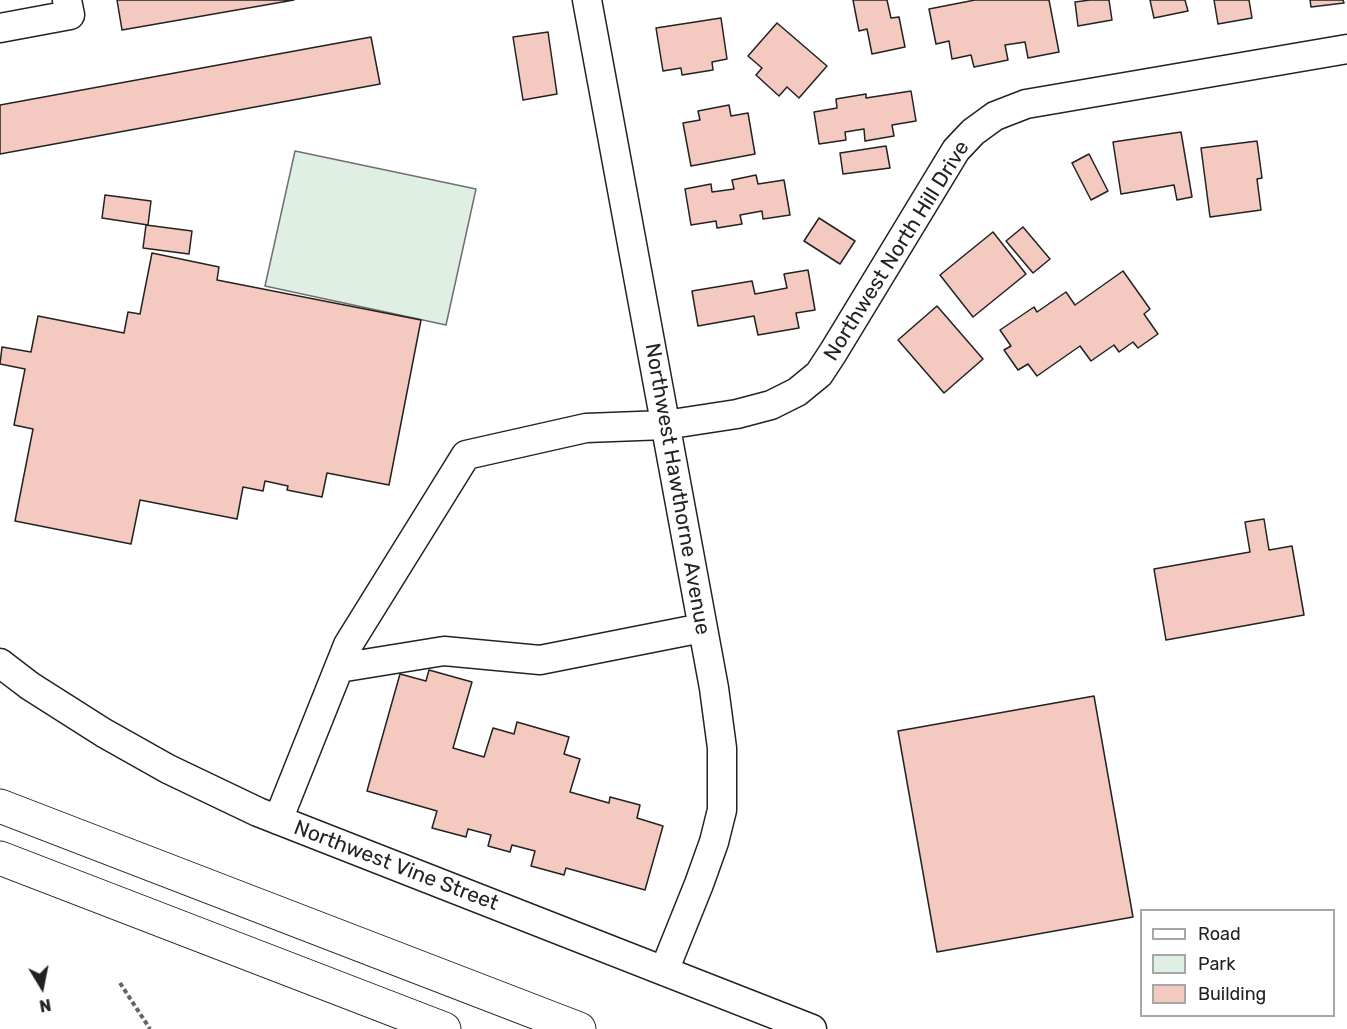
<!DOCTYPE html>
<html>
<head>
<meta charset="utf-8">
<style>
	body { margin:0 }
	#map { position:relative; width:1347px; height:1029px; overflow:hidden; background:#fff; font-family:Rubik,sans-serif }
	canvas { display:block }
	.legend { position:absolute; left:1140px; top:909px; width:195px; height:108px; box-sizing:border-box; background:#fff; border:2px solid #a7a7a7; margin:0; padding:8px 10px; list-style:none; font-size:18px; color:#222 }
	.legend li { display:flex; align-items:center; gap:12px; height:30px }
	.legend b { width:30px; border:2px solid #a7a7a7 }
	.north { position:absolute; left:12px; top:957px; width:60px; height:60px; -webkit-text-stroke:4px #fff; paint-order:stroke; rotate:170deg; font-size:16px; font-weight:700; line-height:24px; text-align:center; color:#222 }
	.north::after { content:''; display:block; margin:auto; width:21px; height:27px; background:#222; clip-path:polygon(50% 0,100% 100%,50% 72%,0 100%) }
</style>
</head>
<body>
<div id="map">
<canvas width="1347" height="1029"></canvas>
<ul class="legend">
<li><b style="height:8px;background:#fff"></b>Road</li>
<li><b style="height:16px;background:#e0efe3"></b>Park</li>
<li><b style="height:16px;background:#f3c9c0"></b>Building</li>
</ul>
<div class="north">N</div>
</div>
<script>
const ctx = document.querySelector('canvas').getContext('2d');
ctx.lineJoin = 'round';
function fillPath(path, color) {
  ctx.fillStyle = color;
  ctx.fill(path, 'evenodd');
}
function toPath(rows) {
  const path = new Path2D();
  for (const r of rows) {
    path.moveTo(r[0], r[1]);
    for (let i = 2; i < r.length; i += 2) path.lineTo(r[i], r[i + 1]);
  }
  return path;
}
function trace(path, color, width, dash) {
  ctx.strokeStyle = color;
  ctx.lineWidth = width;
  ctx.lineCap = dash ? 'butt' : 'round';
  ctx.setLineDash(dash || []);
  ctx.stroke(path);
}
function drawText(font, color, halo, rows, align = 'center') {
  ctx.font = font + ' Rubik,sans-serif';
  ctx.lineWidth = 4.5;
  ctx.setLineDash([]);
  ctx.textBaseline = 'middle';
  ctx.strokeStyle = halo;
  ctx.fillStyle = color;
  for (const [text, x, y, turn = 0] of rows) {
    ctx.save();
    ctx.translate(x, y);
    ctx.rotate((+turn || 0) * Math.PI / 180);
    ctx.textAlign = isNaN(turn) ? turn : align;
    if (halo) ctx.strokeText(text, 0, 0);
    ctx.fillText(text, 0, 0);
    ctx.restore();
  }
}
const green = toPath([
	[295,151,476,189,446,325,265,286,295,151]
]);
fillPath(green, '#e0efe3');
trace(green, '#6f6f6f', 1.5);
const building = toPath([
	[117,0,294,0,122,30,117,0],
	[853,0,887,0,891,18,899,17,905,47,872,54,867,29,859,31,853,0],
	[975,0,1049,0,1059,52,1028,58,1025,42,1005,45,1008,60,974,67,971,55,952,59,949,41,936,44,929,9,975,0],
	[1090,0,1109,0,1112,20,1078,26,1075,2,1090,0],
	[1150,0,1185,0,1188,11,1154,18,1150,0],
	[1214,0,1249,0,1252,18,1218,24,1214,0],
	[1310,0,1343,0,1344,3,1311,7,1310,0],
	[721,18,727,59,712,62,713,70,682,75,681,68,663,71,656,28,721,18],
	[777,23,827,66,799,98,787,87,779,96,756,75,762,68,748,56,777,23],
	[548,32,557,94,523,100,513,37,548,32],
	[371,37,380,84,0,154,0,105,371,37],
	[911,91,916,121,892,125,894,136,865,141,864,129,845,132,846,140,819,144,814,112,837,108,836,99,866,94,866,98,911,91],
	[729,105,731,116,748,113,755,154,691,166,683,123,700,120,698,111,729,105],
	[1181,132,1192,197,1177,200,1174,185,1121,194,1113,142,1181,132],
	[1257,141,1262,178,1257,179,1261,210,1210,217,1201,148,1257,141],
	[886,146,890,168,843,174,840,153,886,146],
	[1089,154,1108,191,1091,200,1072,163,1089,154],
	[756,175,758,184,784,180,790,215,763,219,762,211,740,215,742,224,717,228,716,221,691,225,685,189,711,184,712,192,734,189,732,180,756,175],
	[105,195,151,201,148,225,102,218,105,195],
	[819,218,855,241,840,264,804,241,819,218],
	[146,225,192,231,189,254,143,248,146,225],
	[1023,227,1050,259,1033,273,1006,241,1023,227],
	[993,232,1026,274,973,317,940,275,993,232],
	[152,253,219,267,217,280,421,320,389,485,327,473,322,497,287,490,288,486,265,481,263,491,243,487,237,519,140,500,131,544,15,521,33,429,14,425,25,369,0,364,2,347,31,352,38,316,124,333,128,312,140,314,152,253],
	[808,270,815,310,796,313,799,328,758,335,754,316,698,326,692,291,752,281,755,294,787,288,784,274,808,270],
	[1123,271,1150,309,1144,314,1158,334,1138,348,1133,342,1119,352,1114,345,1091,361,1080,346,1037,376,1028,364,1018,370,1004,350,1011,346,1000,330,1034,307,1037,312,1066,292,1075,305,1123,271],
	[937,306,983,359,944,393,898,340,937,306],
	[1264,519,1269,550,1292,546,1304,615,1166,640,1154,569,1250,552,1245,522,1264,519],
	[429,670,472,682,453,748,484,757,493,728,514,734,517,722,569,737,564,754,580,759,570,792,609,803,610,797,640,805,637,818,663,826,645,890,566,868,564,875,531,866,535,851,512,845,510,852,488,846,491,835,468,829,466,837,432,828,437,811,367,791,400,674,426,681,429,670],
	[1094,696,1133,917,937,952,898,731,1094,696]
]);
fillPath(building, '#f3c9c0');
trace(building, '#222', 1.5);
const minor = toPath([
	[587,0,714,688,722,748,722,810,714,842,699,884,664,971],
	[0,28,70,15,67,0],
	[0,663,30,686,104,733,168,769,258,812,812,1029],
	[339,668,444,651,540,660,702,628],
	[278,820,348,645,466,455,586,428,665,425,737,414,771,405,797,392,819,374,834,351,956,150,973,132,995,116,1026,104,1347,49]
]);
const highway = toPath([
	[0,806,579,1029],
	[0,858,444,1029]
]);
trace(minor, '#222', 31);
trace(highway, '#222', 35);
trace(toPath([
	[120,983,150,1029]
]), '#646464', 4, [4.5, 3]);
trace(minor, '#fff', 28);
trace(highway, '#fff', 33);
drawText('21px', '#222', '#fff', [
	["Northwest North Hill Drive",897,251,-58],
	["Northwest Hawthorne Avenue",677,489,80],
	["Northwest Vine Street",396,866,21]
]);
</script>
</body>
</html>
